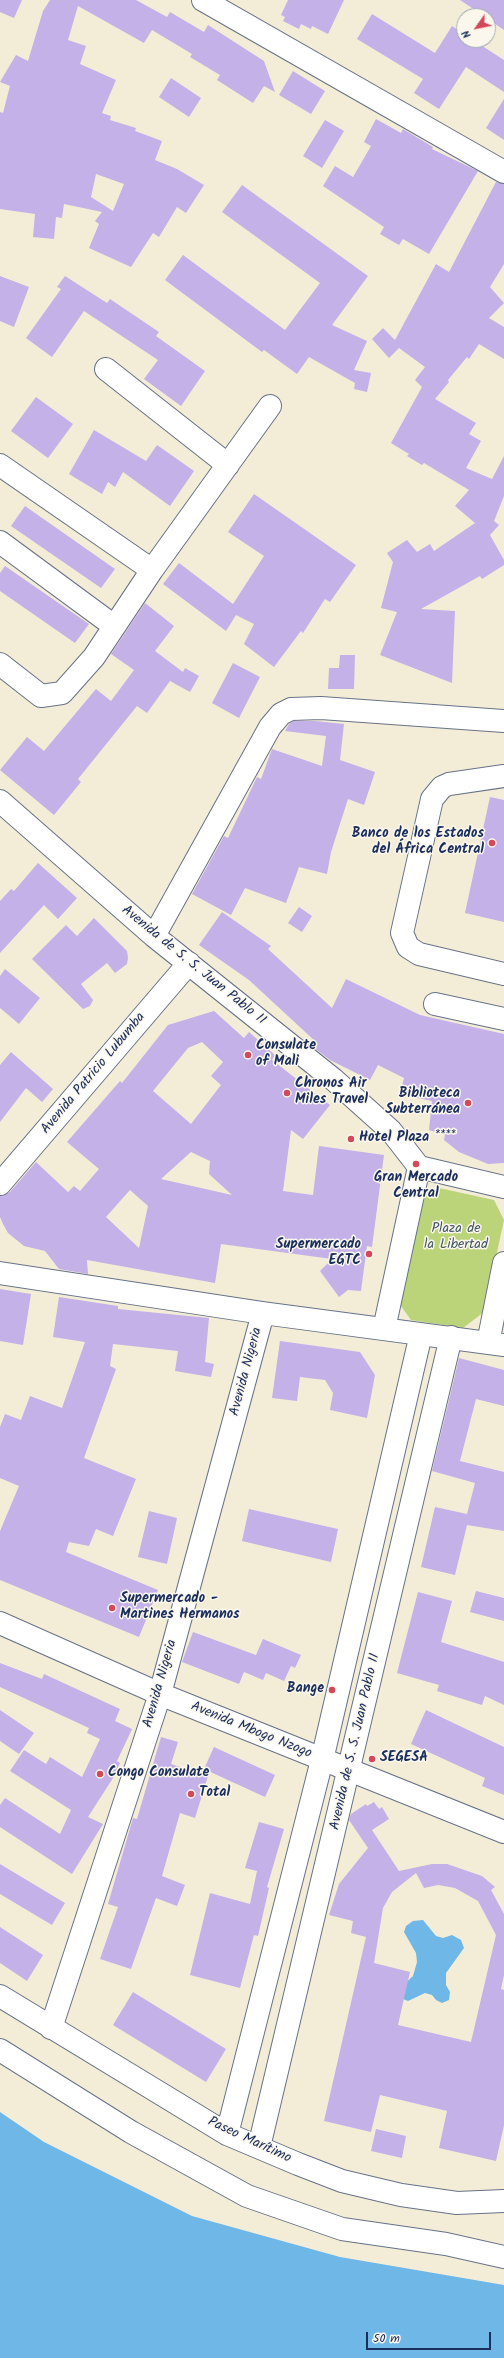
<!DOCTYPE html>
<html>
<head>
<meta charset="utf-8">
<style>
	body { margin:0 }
	#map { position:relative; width:504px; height:2358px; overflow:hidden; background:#f3edd7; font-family:Kalam,sans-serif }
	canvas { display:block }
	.north { position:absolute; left:456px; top:8px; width:40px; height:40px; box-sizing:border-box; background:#fbf7ec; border:1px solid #a1a7b3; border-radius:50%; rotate:237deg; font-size:11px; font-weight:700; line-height:16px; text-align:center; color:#1b2f5e }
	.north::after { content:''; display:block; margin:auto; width:14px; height:18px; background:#d1495b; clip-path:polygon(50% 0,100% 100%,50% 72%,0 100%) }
	.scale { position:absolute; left:366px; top:2332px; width:125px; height:18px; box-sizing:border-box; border:2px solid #1b2f5e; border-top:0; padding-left:5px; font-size:12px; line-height:14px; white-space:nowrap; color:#1b2f5e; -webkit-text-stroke:3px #fbf7ec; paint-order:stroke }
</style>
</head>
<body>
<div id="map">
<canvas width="504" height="2358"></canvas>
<div class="north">N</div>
<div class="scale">50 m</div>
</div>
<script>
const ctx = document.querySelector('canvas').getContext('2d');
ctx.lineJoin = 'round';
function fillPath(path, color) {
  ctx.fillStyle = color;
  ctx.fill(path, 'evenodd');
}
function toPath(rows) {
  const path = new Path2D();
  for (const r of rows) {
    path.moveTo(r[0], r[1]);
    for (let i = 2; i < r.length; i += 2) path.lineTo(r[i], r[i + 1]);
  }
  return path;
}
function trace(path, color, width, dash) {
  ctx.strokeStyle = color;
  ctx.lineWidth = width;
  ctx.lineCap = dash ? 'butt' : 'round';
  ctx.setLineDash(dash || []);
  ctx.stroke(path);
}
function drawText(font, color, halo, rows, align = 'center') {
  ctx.font = font + ' Kalam,sans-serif';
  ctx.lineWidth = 3;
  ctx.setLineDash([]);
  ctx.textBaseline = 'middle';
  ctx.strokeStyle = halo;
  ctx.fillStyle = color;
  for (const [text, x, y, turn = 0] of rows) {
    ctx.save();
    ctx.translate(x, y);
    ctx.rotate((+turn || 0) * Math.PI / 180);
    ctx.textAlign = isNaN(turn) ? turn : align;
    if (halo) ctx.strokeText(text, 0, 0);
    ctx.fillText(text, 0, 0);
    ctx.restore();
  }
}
fillPath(toPath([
	[439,1188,494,1200,504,1220,484,1312,463,1328,411,1320,398,1302,420,1197]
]), '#bbd479');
fillPath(toPath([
	[423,1920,436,1936,443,1938,452,1935,461,1940,464,1948,446,1973,446,1985,450,1992,449,2000,442,2003,436,2000,432,1995,425,1993,408,2001,403,1999,397,1991,413,1976,417,1962,416,1953,404,1932,406,1926,413,1921],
	[0,2112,44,2142,192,2216,340,2257,504,2285,504,2358,0,2358]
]), '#6fb7e6');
fillPath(toPath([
	[0,0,22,0,14,18,0,12],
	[50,0,136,0,167,17,170,12,204,32,208,25,264,61,275,92,264,86,253,103,217,80,220,75,190,57,192,54,152,30,144,43,78,6,68,40,86,46,80,64,116,80,102,113,111,116,110,120,136,128,135,131,162,141,155,160,177,169,204,185,186,213,177,207,159,237,153,233,131,267,89,248,99,224,95,221,102,212,64,204,62,218,56,217,54,239,33,237,35,214,0,209,0,112,3,113,10,86,0,82,16,55,28,61,43,11],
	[96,174,124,184,113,211,91,197],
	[288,0,344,0,328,34,312,26,311,29,301,24,299,29,283,21,285,17,281,15],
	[460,0,504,0,504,30,488,19,488,16,484,16],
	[372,14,435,53,452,26,464,34,464,40,473,40,504,60,504,92,466,67,439,109,414,93,423,79,357,39],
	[293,71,325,91,311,114,279,95],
	[171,78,201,98,189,117,159,97],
	[504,99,504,140,486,128],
	[376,119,401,133,403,129,433,147,432,149,478,171,429,254,403,239,399,245,380,234,384,227,323,186,335,166,353,177,371,146,364,142],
	[325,120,344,131,322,168,303,156],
	[496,182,504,184,504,264,490,287,504,303,489,318,504,327,504,359,479,344,469,359,467,357,448,380,449,382,435,399,476,423,469,434,481,441,466,468,492,479,504,456,504,496,494,521,499,525,490,535,504,560,504,565,482,579,480,576,421,609,455,611,452,683,380,655,397,612,381,608,393,562,387,553,407,540,417,552,430,544,434,551,475,523,455,506,469,490,424,463,422,465,407,456,409,454,391,443,422,387,415,380,425,367,399,348,389,358,372,339,383,328,395,340,436,264,449,272],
	[242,185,368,276,332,325,367,341,354,370,371,373,367,392,354,389,355,383,309,357,297,374,264,350,262,352,165,280,183,255,285,330,320,283,222,212],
	[0,276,29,287,14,327,0,321],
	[65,276,107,303,110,299,159,332,156,336,205,371,181,406,144,379,158,360,84,311,52,357,26,338,61,289,57,287],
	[36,397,73,424,48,458,11,431],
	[94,430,146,461,157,445,194,471,170,506,123,472,115,487,108,482,102,494,69,474],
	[254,494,356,565,330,602,325,599,303,633,301,631,274,667,244,644,254,624,236,615,226,631,163,584,179,563,233,604,264,556,228,532],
	[25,506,115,569,101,588,11,526],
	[5,566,89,624,75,643,0,591,0,573],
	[145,603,174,626,155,651,183,672,185,668,199,676,190,692,170,681,147,713,137,706,78,779,81,782,54,815,0,770,27,737,44,751,96,689,111,701,134,670,111,654],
	[340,655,355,655,354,689,328,689,329,668,339,668],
	[233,663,260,677,239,718,212,703],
	[294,721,315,721,344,724,340,760,375,772,364,805,348,799,331,852,327,874,299,867,286,903,245,888,231,915,192,894,224,836,228,838,257,777,261,779,272,749,322,766,326,736,285,731,289,724],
	[490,797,504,800,504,922,465,913],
	[38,863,77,898,58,919,44,905,0,953,0,901,11,889,14,891],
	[299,907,312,916,302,932,288,923],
	[222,912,271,946,268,949,332,1008,346,979,420,1015,504,1034,504,1163,488,1164,459,1152,444,1140,445,1135,429,1130,432,1101,400,1094,404,1078,378,1065,370,1080,330,1060,313,1047,315,1041,249,980,199,945],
	[94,918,127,951,128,958,127,964,115,973,107,963,81,984,93,1000,90,1006,83,1009,32,959,66,925,77,936],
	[5,969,40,998,19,1024,0,1008,0,976],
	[214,1011,244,1038,249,1032,275,1055,272,1060,330,1105,303,1139,291,1130,283,1191,313,1195,319,1146,384,1155,372,1247,367,1246,361,1291,348,1290,339,1297,320,1271,332,1259,221,1244,215,1283,87,1260,88,1274,59,1269,45,1251,24,1246,8,1233,3,1224,0,1217,0,1196,10,1192,36,1162,68,1192,74,1186,80,1191,99,1169,67,1142,120,1081,122,1083,168,1025],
	[202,1042,223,1062,211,1076,221,1085,191,1124,153,1091,188,1048],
	[191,1152,210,1161,209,1174,232,1195,161,1179],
	[130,1190,148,1206,139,1248,106,1217],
	[11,1052,53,1089,42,1102,26,1088,0,1122,0,1065],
	[0,1289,31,1294,23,1345,0,1341],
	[59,1297,118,1306,118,1309,209,1318,205,1362,214,1364,211,1377,175,1371,178,1351,113,1344,110,1366,116,1369,84,1458,136,1479,113,1536,96,1529,89,1546,69,1542,66,1552,158,1590,139,1637,0,1580,0,1531,19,1486,0,1478,0,1427,5,1414,21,1420,30,1396,62,1408,85,1342,53,1337],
	[280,1341,360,1352,375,1375,367,1418,330,1410,333,1393,325,1380,300,1377,297,1401,272,1398],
	[459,1358,504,1370,504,1406,476,1399,460,1461,504,1472,504,1531,467,1525,455,1575,421,1567,435,1507,467,1514,475,1483,432,1471],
	[249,1509,338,1529,331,1562,242,1541],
	[149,1511,177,1518,167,1564,138,1557],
	[476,1591,504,1598,504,1621,470,1612],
	[418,1592,452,1601,441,1642,504,1662,504,1705,485,1696,482,1705,437,1691,439,1685,397,1673],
	[193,1632,256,1655,263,1639,301,1655,295,1668,291,1666,284,1681,266,1673,263,1680,244,1672,239,1684,182,1662],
	[0,1663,42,1679,44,1674,120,1709,115,1721,132,1729,117,1761,120,1763,113,1778,88,1817,103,1824,72,1874,0,1827,0,1805,5,1798,60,1834,71,1810,10,1771,24,1750,46,1764,50,1757,82,1777,100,1739,87,1733,89,1728,0,1687],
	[0,1710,34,1733,19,1754,0,1741],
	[426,1710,504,1747,504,1795,482,1786,485,1778,411,1744],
	[161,1737,178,1742,171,1764,208,1776,195,1818,180,1813,162,1876,185,1885,177,1906,156,1898,131,1969,100,1959,118,1907,108,1904,133,1818,137,1819],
	[214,1747,275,1775,265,1797,204,1769],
	[374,1802,379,1809,382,1807,389,1819,372,1830,399,1871,432,1864,447,1864,482,1876,495,1887,491,1890,504,1914,504,1975,501,1989,504,1990,504,2125,496,2161,439,2148,447,2111,380,2095,371,2132,324,2121,366,1937,351,1933,353,1921,329,1915,339,1884,368,1848,349,1820,351,1814,366,1804,367,1806],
	[416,1873,424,1888,438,1885,455,1888,478,1901,496,1935,471,2042,398,2025,410,1972,374,1963,383,1908,392,1892],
	[259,1822,284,1829,267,1887,269,1888,258,1936,254,1935,240,1988,190,1975,210,1893,250,1904,257,1871,245,1868],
	[0,1864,65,1903,52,1925,0,1894],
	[0,1927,43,1955,27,1981,0,1963],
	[133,1992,226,2049,206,2082,113,2025],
	[376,2129,406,2136,402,2158,371,2151]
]), '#c3b1e8');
const minor = toPath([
	[203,0,504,172],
	[106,369,228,465],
	[0,465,152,570],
	[0,542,114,626],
	[0,664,41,696,62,693,94,657,152,570,270,406],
	[504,776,449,784,442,787,432,799,402,933,408,947,419,954,504,974],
	[0,801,154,936,333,1079,391,1131,419,1167,504,1187],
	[154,936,270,727,281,714,291,709,321,708,504,721],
	[435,1004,504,1019],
	[0,1184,189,963],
	[0,1273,263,1313,504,1345],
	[384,1329,419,1167],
	[488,1343,504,1263],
	[0,1996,227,2134,298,2164,342,2181,401,2195,457,2203,504,2201],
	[51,2028,160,1694,263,1313],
	[0,2050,131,2132,247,2196,342,2229,446,2244,504,2257],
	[227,2134,322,1760,421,1334],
	[259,2147,451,1337]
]);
const major = toPath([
	[0,1623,160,1694,504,1832]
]);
trace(minor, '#677288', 24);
trace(major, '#677288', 24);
trace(minor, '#fff', 22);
trace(major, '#fff', 22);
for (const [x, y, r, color] of [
	[492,843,4,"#d1495b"],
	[248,1055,4,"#d1495b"],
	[287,1093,4,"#d1495b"],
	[468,1103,4,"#d1495b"],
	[351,1139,4,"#d1495b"],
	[416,1164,4,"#d1495b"],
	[369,1254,4,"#d1495b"],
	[112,1608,4,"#d1495b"],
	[332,1690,4,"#d1495b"],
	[372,1759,4,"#d1495b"],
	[100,1774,4,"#d1495b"],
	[191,1794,4,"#d1495b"]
]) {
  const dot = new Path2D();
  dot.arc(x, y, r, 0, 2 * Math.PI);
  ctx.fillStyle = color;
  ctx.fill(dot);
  trace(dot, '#fbf7ec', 1.5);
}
drawText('bold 14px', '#1b2f5e', '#fbf7ec', [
	["Banco de los Estados",484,835,"right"],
	["del África Central",484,851,"right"],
	["Consulate",256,1047],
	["of Mali",256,1063],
	["Chronos Air",295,1085],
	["Miles Travel",295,1101],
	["Biblioteca",460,1095,"right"],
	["Subterránea",460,1111,"right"],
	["Hotel Plaza ****",359,1139],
	["Gran Mercado",416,1179,"center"],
	["Central",416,1195,"center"],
	["Supermercado",361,1246,"right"],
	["EGTC",361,1262,"right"],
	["Supermercado -",120,1600],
	["Martines Hermanos",120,1616],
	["Bange",324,1690,"right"],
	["SEGESA",380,1759],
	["Congo Consulate",108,1774],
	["Total",199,1794]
], 'left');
drawText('14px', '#1b2f5e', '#fbf7ec', [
	["Avenida de S. S. Juan Pablo II",193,966,39],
	["Avenida Patricio Lubumba",94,1074,-50],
	["Avenida Nigeria",247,1372,-75],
	["Avenida Nigeria",161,1684,-74],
	["Avenida Mbogo Nzogo",251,1731,22],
	["Avenida de S. S. Juan Pablo II",356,1742,-77],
	["Paseo Marítimo",249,2141,25]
]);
drawText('14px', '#435865', '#fbf7ec', [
	["Plaza de",456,1230],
	["la Libertad",456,1246]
]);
</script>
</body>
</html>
